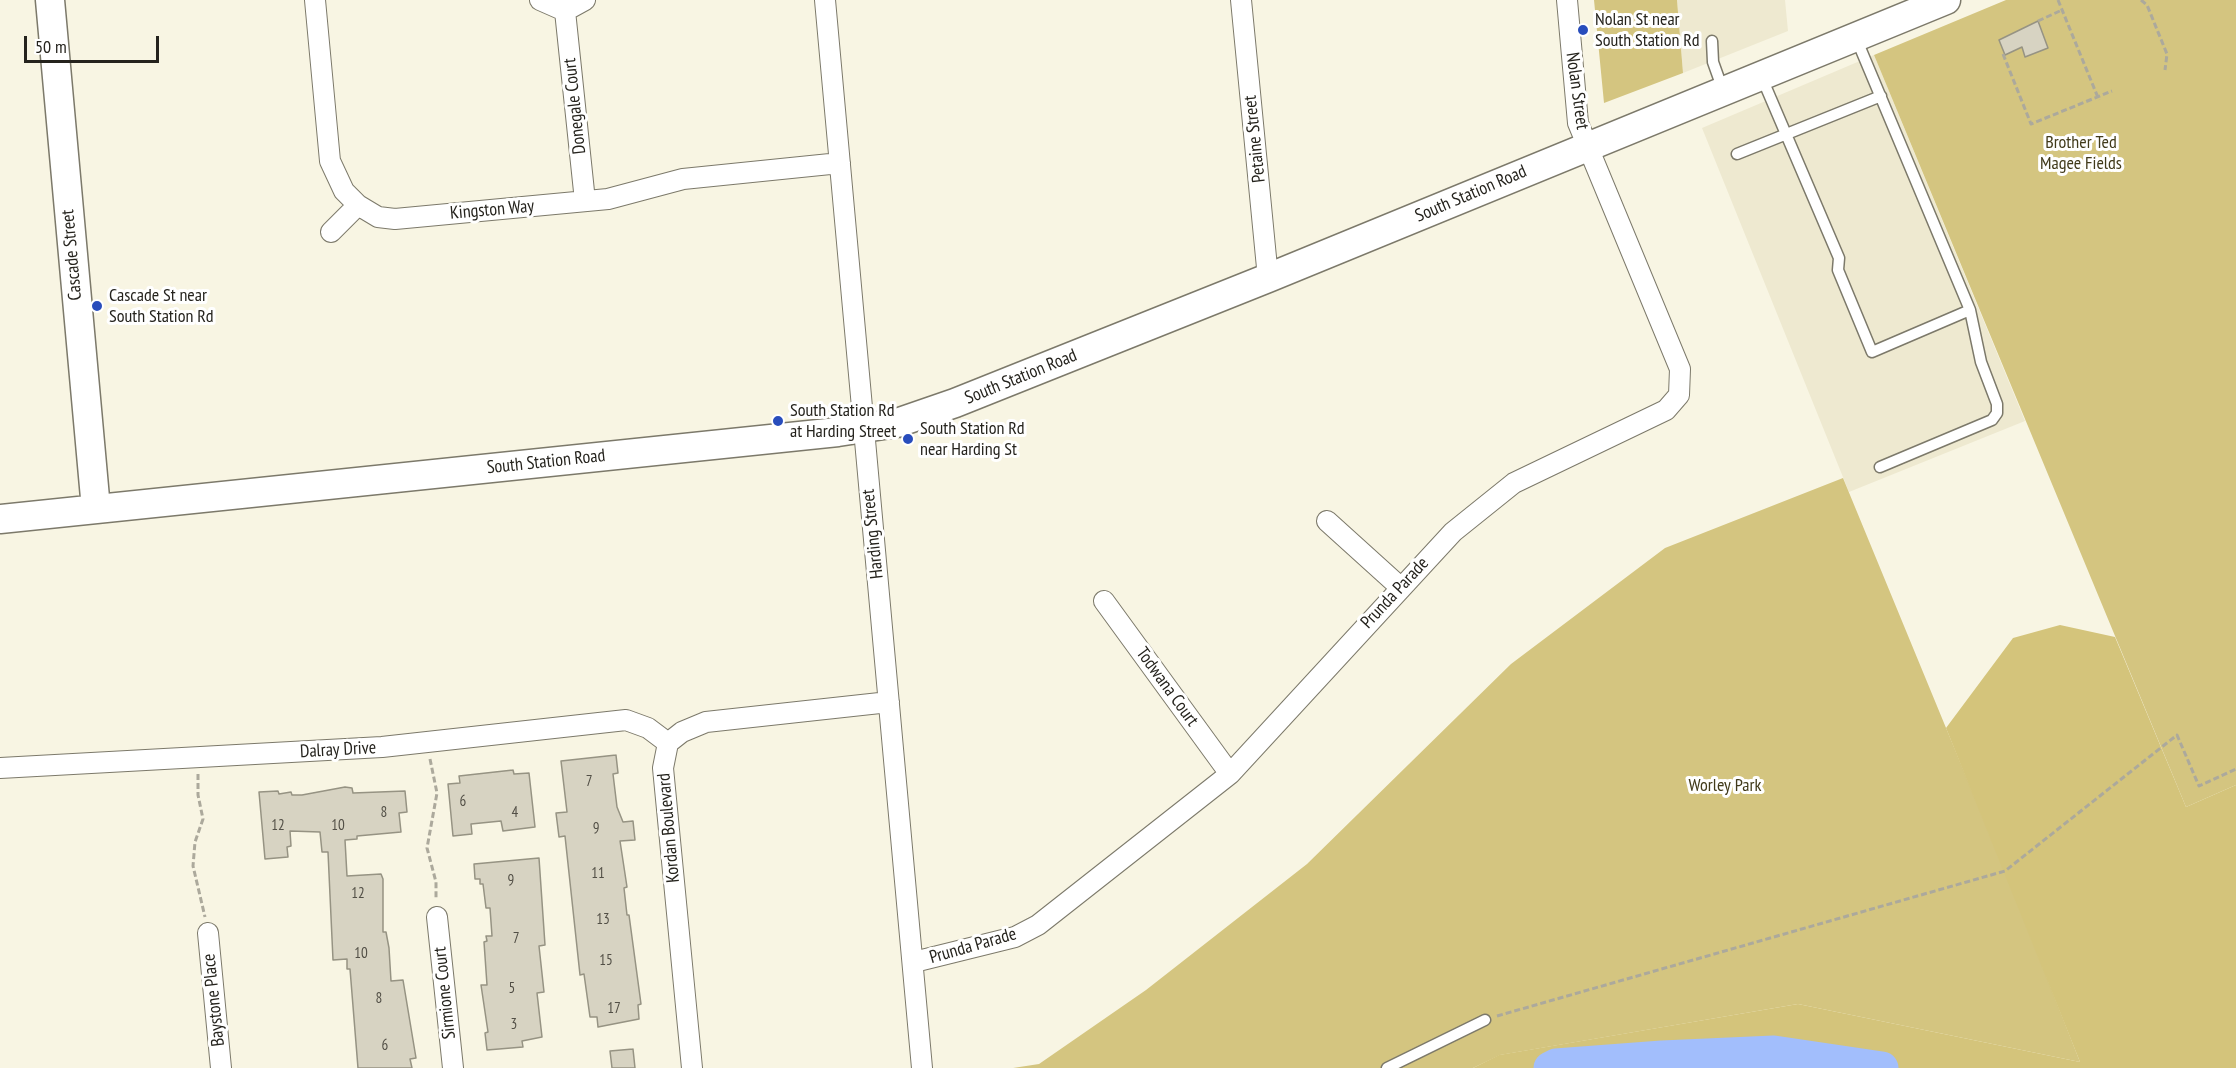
<!DOCTYPE html>
<html>
<head>
<meta charset="utf-8">
<style>
	body { margin:0 }
	#map { position:relative; width:2236px; height:1068px; overflow:hidden; background:#f8f5e3; font-family:"PT Sans Narrow",sans-serif }
	canvas { display:block }
	.scale { position:absolute; left:24px; top:36px; width:135px; height:27px; box-sizing:border-box; border:3px solid #25231d; border-top:0; padding-left:8px; font-size:18px; line-height:21px; white-space:nowrap; color:#25231d; -webkit-text-stroke:4px #fff; paint-order:stroke }
</style>
</head>
<body>
<div id="map">
<canvas width="2236" height="1068"></canvas>
<div class="scale">50 m</div>
</div>
<script>
const ctx = document.querySelector('canvas').getContext('2d');
ctx.lineJoin = 'round';
function fillPath(path, color) {
  ctx.fillStyle = color;
  ctx.fill(path, 'evenodd');
}
function toPath(rows) {
  const path = new Path2D();
  for (const r of rows) {
    path.moveTo(r[0], r[1]);
    for (let i = 2; i < r.length; i += 2) path.lineTo(r[i], r[i + 1]);
  }
  return path;
}
function trace(path, color, width, dash) {
  ctx.strokeStyle = color;
  ctx.lineWidth = width;
  ctx.lineCap = dash ? 'butt' : 'round';
  ctx.setLineDash(dash || []);
  ctx.stroke(path);
}
function drawText(font, color, halo, rows, align = 'center') {
  ctx.font = font + ' "PT Sans Narrow",sans-serif';
  ctx.lineWidth = 6;
  ctx.setLineDash([]);
  ctx.textBaseline = 'middle';
  ctx.strokeStyle = halo;
  ctx.fillStyle = color;
  for (const [text, x, y, turn = 0] of rows) {
    ctx.save();
    ctx.translate(x, y);
    ctx.rotate((+turn || 0) * Math.PI / 180);
    ctx.textAlign = isNaN(turn) ? turn : align;
    if (halo) ctx.strokeText(text, 0, 0);
    ctx.fillText(text, 0, 0);
    ctx.restore();
  }
}
fillPath(toPath([
	[1677,0,1785,0,1788,31,1683,73],
	[1874,55,2025,421,1849,492,1702,128]
]), '#eee9d0');
fillPath(toPath([
	[1594,0,1677,0,1683,73,1604,103],
	[2006,0,2236,0,2236,785,2186,807,1874,55],
	[1843,478,2005,871,2080,1062,1798,1004,1500,1055,1473,1068,1013,1068,1039,1064,1146,990,1307,864,1511,664,1665,548]
]), '#d4c580');
fillPath(toPath([
	[2060,625,2115,637,2186,807,2236,785,2236,1068,1473,1068,1499,1055,1798,1004,2080,1062,1946,728,2013,638]
]), '#d4c47b');
trace(toPath([
	[1550,1068,1556,1065,1662,1057,1774,1052,1882,1068]
]), '#a2befc', 33);
const building = toPath([
	[2038,21,2048,48,2025,57,2022,47,2005,55,1999,40,2038,21],
	[616,755,618,773,613,774,617,807,623,822,633,821,635,840,620,841,627,887,624,888,627,915,629,915,641,1004,638,1005,639,1019,598,1027,597,1017,590,1017,584,974,580,975,565,836,559,837,556,813,567,812,561,761,616,755],
	[513,770,514,774,529,773,535,827,503,831,501,821,471,824,472,834,453,836,448,784,460,783,459,776,513,770],
	[345,787,352,788,353,793,405,791,407,812,399,813,401,832,357,836,357,839,345,840,347,876,381,874,383,879,383,932,386,932,389,948,391,981,403,980,416,1058,410,1059,412,1068,358,1068,350,969,347,969,347,959,333,960,328,852,322,852,320,832,290,831,291,846,287,847,288,857,265,859,259,792,278,791,279,794,291,792,292,795,302,795,345,787],
	[539,858,545,945,539,946,544,992,537,993,542,1037,522,1041,523,1047,487,1050,485,1033,488,1032,481,985,487,985,484,942,487,941,486,936,492,936,490,908,486,908,483,884,480,884,480,879,475,879,474,864,539,858],
	[633,1049,635,1068,612,1068,610,1051,633,1049]
]);
fillPath(building, '#d7d3c2');
trace(building, '#969383', 1.5);
const lane = toPath([
	[1712,41,1713,62,1723,90],
	[1762,78,1839,258,1838,270,1872,352,1970,310,1856,38],
	[1737,154,1881,96],
	[1880,467,1992,420,1997,413,1997,404,1981,362,1970,310],
	[1387,1068,1485,1020]
]);
const street = toPath([
	[315,0,330,161,344,191,358,205,378,217,395,219,608,199,683,179,840,163],
	[540,0,565,11,585,0],
	[825,0,922,1068],
	[1241,0,1268,278],
	[565,11,585,201],
	[331,232,358,205],
	[1327,521,1400,587],
	[1104,601,1230,774],
	[0,768,382,747,626,720,648,728,668,743],
	[437,917,453,1068],
	[208,933,221,1068],
	[914,962,1015,937,1038,925,1230,774,1453,532,1514,483,1666,410,1679,395,1680,369,1578,123,1567,0],
	[692,1068,663,768,668,743,682,732,706,722,889,702]
]);
const secondary = toPath([
	[50,0,96,509],
	[0,519,838,432,897,423,955,403,1268,278,1946,0]
]);
trace(lane, '#7c796a', 13);
trace(street, '#7c796a', 22);
trace(secondary, '#7c796a', 31);
trace(toPath([
	[2058,0,2099,100],
	[2141,0,2147,5,2167,54,2165,70],
	[2038,21,2062,10],
	[2003,54,2031,124,2112,91],
	[430,759,437,793,427,848,436,882,436,900],
	[198,774,198,795,203,819,195,842,193,866,205,917],
	[1497,1016,2005,871,2177,735,2199,786,2236,769]
]), '#aca99c', 3, [6, 3]);
trace(lane, '#fff', 10);
trace(street, '#fff', 20);
trace(secondary, '#fff', 28);
for (const [x, y, r, color] of [
	[1583,30,6,"#284dbc"],
	[97,306,6,"#284dbc"],
	[778,421,6,"#284dbc"],
	[908,439,6,"#284dbc"]
]) {
  const dot = new Path2D();
  dot.arc(x, y, r, 0, 2 * Math.PI);
  ctx.fillStyle = color;
  ctx.fill(dot);
  trace(dot, '#fff', 2);
}
drawText('15px', '#524f46', null, [
	["7",589,782],
	["6",463,802],
	["8",384,813],
	["4",515,813],
	["12",278,826],
	["10",338,826],
	["9",596,829],
	["11",598,874],
	["9",511,881],
	["12",358,894],
	["13",603,920],
	["7",516,939],
	["10",361,954],
	["15",606,961],
	["5",512,989],
	["8",379,999],
	["17",614,1009],
	["3",514,1025],
	["6",385,1046]
]);
drawText('18px', '#25231d', '#fff', [
	["Nolan St near",1595,20],
	["South Station Rd",1595,41],
	["Cascade St near",109,296],
	["South Station Rd",109,317],
	["South Station Rd",790,411],
	["at Harding Street",790,432],
	["South Station Rd",920,429],
	["near Harding St",920,450]
], 'left');
drawText('18px', '#25231d', '#fff', [
	["Nolan Street",1577,91,82],
	["Donegale Court",575,106,-96],
	["Petaine Street",1255,139,-96],
	["South Station Road",1471,194,-23],
	["Kingston Way",492,210,-5],
	["Cascade Street",72,255,-95],
	["South Station Road",1021,377,-22],
	["South Station Road",546,462,-6],
	["Harding Street",873,534,-96],
	["Prunda Parade",1395,593,-47],
	["Todwana Court",1167,687,54],
	["Dalray Drive",338,750,-3],
	["Kordan Boulevard",669,828,-95],
	["Prunda Parade",973,946,-16],
	["Sirmione Court",445,993,-96],
	["Baystone Place",214,1000,-96]
]);
drawText('18px', '#413a1a', '#fff', [
	["Brother Ted",2081,143],
	["Magee Fields",2081,164],
	["Worley Park",1725,786]
]);
</script>
</body>
</html>
